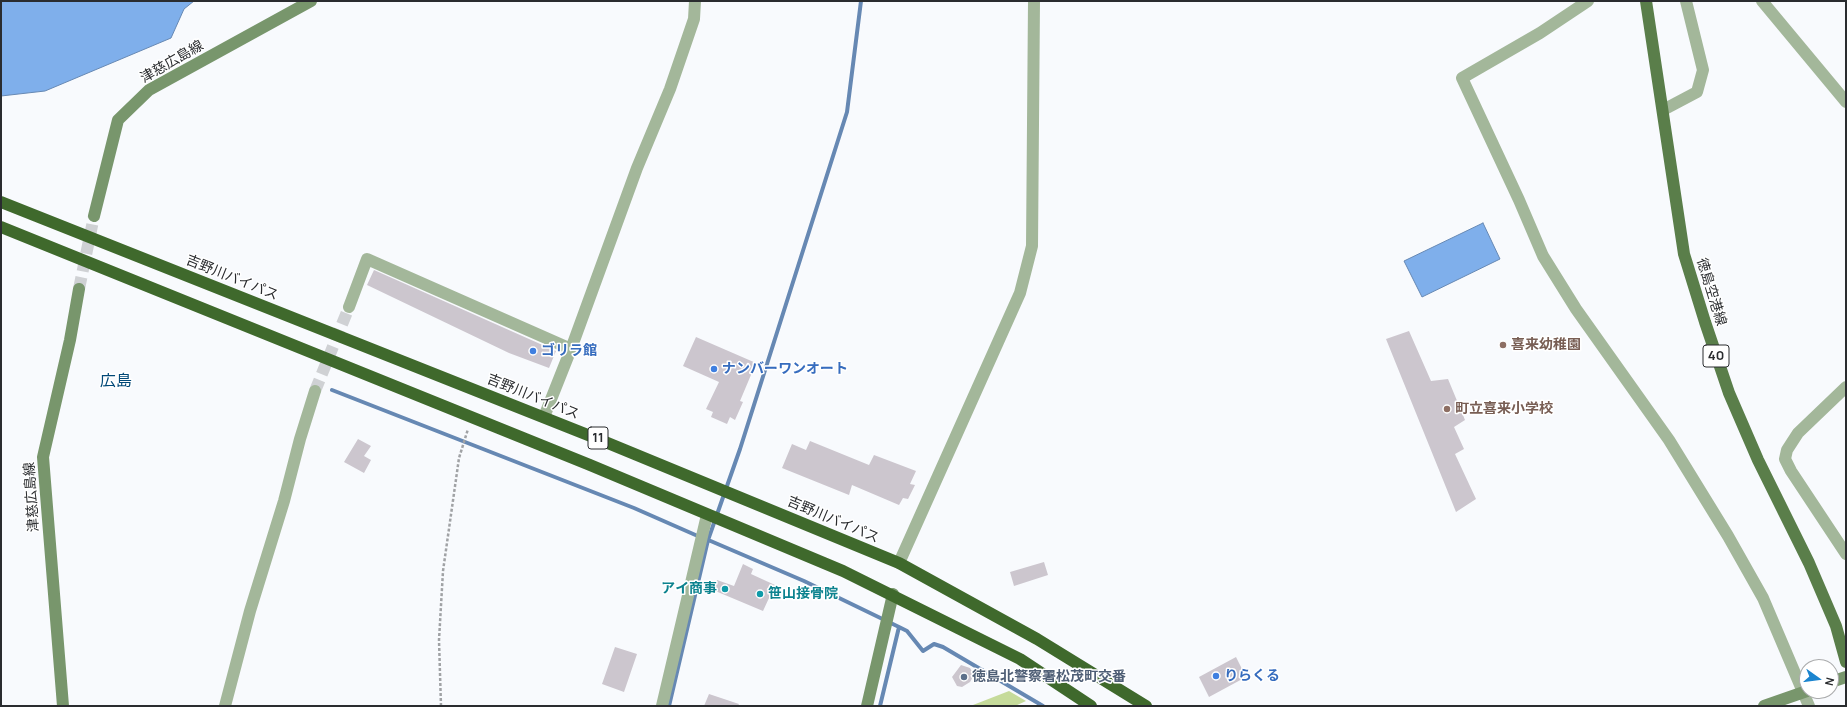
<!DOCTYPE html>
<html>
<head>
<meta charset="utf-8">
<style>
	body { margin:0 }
	#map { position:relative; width:1847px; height:707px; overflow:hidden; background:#f8fafd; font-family:Manrope,sans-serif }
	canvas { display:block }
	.frame { position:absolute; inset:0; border:2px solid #2a2c2f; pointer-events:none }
	.north { position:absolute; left:1799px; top:659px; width:40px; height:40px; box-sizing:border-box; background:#fff; border:1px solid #aaabac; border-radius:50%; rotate:104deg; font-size:11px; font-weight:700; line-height:16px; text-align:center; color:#2a2c2f }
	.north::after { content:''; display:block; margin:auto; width:14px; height:18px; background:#1c85cf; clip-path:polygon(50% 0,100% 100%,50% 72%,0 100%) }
</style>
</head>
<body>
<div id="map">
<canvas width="1847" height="707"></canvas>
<div class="frame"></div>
<div class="north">N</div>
</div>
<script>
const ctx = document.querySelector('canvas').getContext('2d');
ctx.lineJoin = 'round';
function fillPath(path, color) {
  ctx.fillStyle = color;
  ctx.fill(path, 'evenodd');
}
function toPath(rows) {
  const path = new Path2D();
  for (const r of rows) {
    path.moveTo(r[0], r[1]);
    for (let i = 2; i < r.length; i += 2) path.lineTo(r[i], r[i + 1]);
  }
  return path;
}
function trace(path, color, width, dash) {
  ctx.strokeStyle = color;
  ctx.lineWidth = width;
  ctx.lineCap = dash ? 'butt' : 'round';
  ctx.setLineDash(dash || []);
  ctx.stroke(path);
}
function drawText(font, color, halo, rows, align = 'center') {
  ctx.font = font + ' Manrope,"Noto Sans JP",sans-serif';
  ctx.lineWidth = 3;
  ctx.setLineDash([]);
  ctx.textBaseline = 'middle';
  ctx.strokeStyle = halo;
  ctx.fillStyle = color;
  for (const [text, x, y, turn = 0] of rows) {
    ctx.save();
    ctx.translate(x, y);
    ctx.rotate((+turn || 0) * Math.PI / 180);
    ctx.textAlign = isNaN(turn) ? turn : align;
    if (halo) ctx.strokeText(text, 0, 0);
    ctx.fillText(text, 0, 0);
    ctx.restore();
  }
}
fillPath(toPath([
	[1009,691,1026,701,1015,706,973,705]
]), '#c6db9b');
const water = toPath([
	[1,1,194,1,184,9,171,38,45,91,1,96,1,1],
	[1483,223,1500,259,1422,297,1404,261,1483,223]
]);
fillPath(water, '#7fafeb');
trace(water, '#6688b3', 1);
trace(toPath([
	[332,390,634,508,700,537],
	[706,539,804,581,899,627,880,706],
	[899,627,907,631,923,651,934,644,943,647,1043,706],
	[669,706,708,540,740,449,847,112,861,1]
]), '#6688b3', 4);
fillPath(toPath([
	[374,270,556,351,549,368,509,353,367,285],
	[1409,331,1431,381,1448,379,1465,420,1454,427,1464,449,1455,454,1476,499,1456,512,1386,339],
	[696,337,756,363,740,401,743,402,735,420,730,417,727,424,711,417,713,412,706,409,719,382,683,366],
	[358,439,371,446,364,456,371,460,364,473,344,462],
	[810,441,869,465,874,455,916,471,910,484,915,485,908,499,903,498,899,505,852,485,849,495,782,468,792,444,806,450],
	[1044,562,1048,575,1014,586,1010,572],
	[743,564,753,569,751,574,775,585,763,611,713,590,717,580,734,586],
	[615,647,637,654,624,692,602,684],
	[1236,657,1246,677,1209,697,1199,677],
	[961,665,970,668,974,675,970,682,962,687,957,686,952,677],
	[709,694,739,704,738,706,704,706]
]), '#ccc6ce');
trace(toPath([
	[315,391,349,307]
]), '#cfd1d4', 12, [12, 6]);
trace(toPath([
	[79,289,94,216]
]), '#cfd1d4', 12, [12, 6]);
trace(toPath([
	[441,706,439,640,443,571,459,458,468,429]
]), '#a0a2a5', 2.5, [3, 2]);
trace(toPath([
	[1588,1,1540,33,1462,78,1519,200,1543,256,1576,309,1669,440,1728,536,1763,598,1809,706],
	[1762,1,1846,102],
	[1663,110,1697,92,1703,70,1686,1],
	[349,307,367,259,571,349],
	[1846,387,1798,433,1787,450,1785,459,1791,471,1846,554],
	[544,417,571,349,637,168,670,89,694,19,695,1],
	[899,563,1020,293,1032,246,1034,1],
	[225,706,250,611,284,501,300,439,315,391],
	[662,706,707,515]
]), '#a3b79a', 12);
trace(toPath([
	[94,216,118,120,149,90,311,1],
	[1831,682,1846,677],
	[63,706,43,457,70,340,79,289],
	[867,706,893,594],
	[1764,706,1807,691]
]), '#78966c', 12);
trace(toPath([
	[1646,1,1684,254,1705,322,1729,393,1758,460,1809,563,1836,626,1846,662]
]), '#5a7e4a', 12);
trace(toPath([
	[1,202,598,439,899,563,1037,639,1146,706],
	[1,227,590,465,843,571,1020,659,1091,706]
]), '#3f692c', 12);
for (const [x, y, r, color] of [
	[1503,345,4,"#8d6e63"],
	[533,351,4,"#3f7fe0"],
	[714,369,4,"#3f7fe0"],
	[1447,409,4,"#8d6e63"],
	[725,589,4,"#0f9aa8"],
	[760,594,4,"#0f9aa8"],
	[1216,676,4,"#3f7fe0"],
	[964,677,4,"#5c6f8a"]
]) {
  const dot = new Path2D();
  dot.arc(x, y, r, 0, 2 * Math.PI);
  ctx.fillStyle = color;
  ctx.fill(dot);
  trace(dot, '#fff', 1.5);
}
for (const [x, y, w] of [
	[1716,356,26],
	[598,438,20]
]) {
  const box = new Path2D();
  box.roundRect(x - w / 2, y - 11, w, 22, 3);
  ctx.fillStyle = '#fff';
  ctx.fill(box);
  trace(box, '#2a2c2f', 1);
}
drawText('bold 13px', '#2a2c2f', null, [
	["40",1716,356],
	["11",598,438]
]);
drawText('14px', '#2a2c2f', '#fff', [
	["津慈広島線",172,62,-30],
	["吉野川バイパス",232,278,22],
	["徳島空港線",1711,292,73],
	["吉野川バイパス",533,397,22],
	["津慈広島線",32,497,-94],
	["吉野川バイパス",833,520,23]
]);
drawText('bold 14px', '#785e54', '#fff', [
	["喜来幼稚園",1511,345],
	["町立喜来小学校",1455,409]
], 'left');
drawText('bold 14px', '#366cbe', '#fff', [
	["ゴリラ館",541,351],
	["ナンバーワンオート",722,369],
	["りらくる",1224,676]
], 'left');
drawText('bold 14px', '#0d838f', '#fff', [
	["アイ商事",717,589],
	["笹山接骨院",768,594,"left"]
], 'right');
drawText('bold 14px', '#4e5e75', '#fff', [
	["徳島北警察署松茂町交番",972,677]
], 'left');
drawText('16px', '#014877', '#fff', [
	["広島",116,382]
]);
</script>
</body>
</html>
